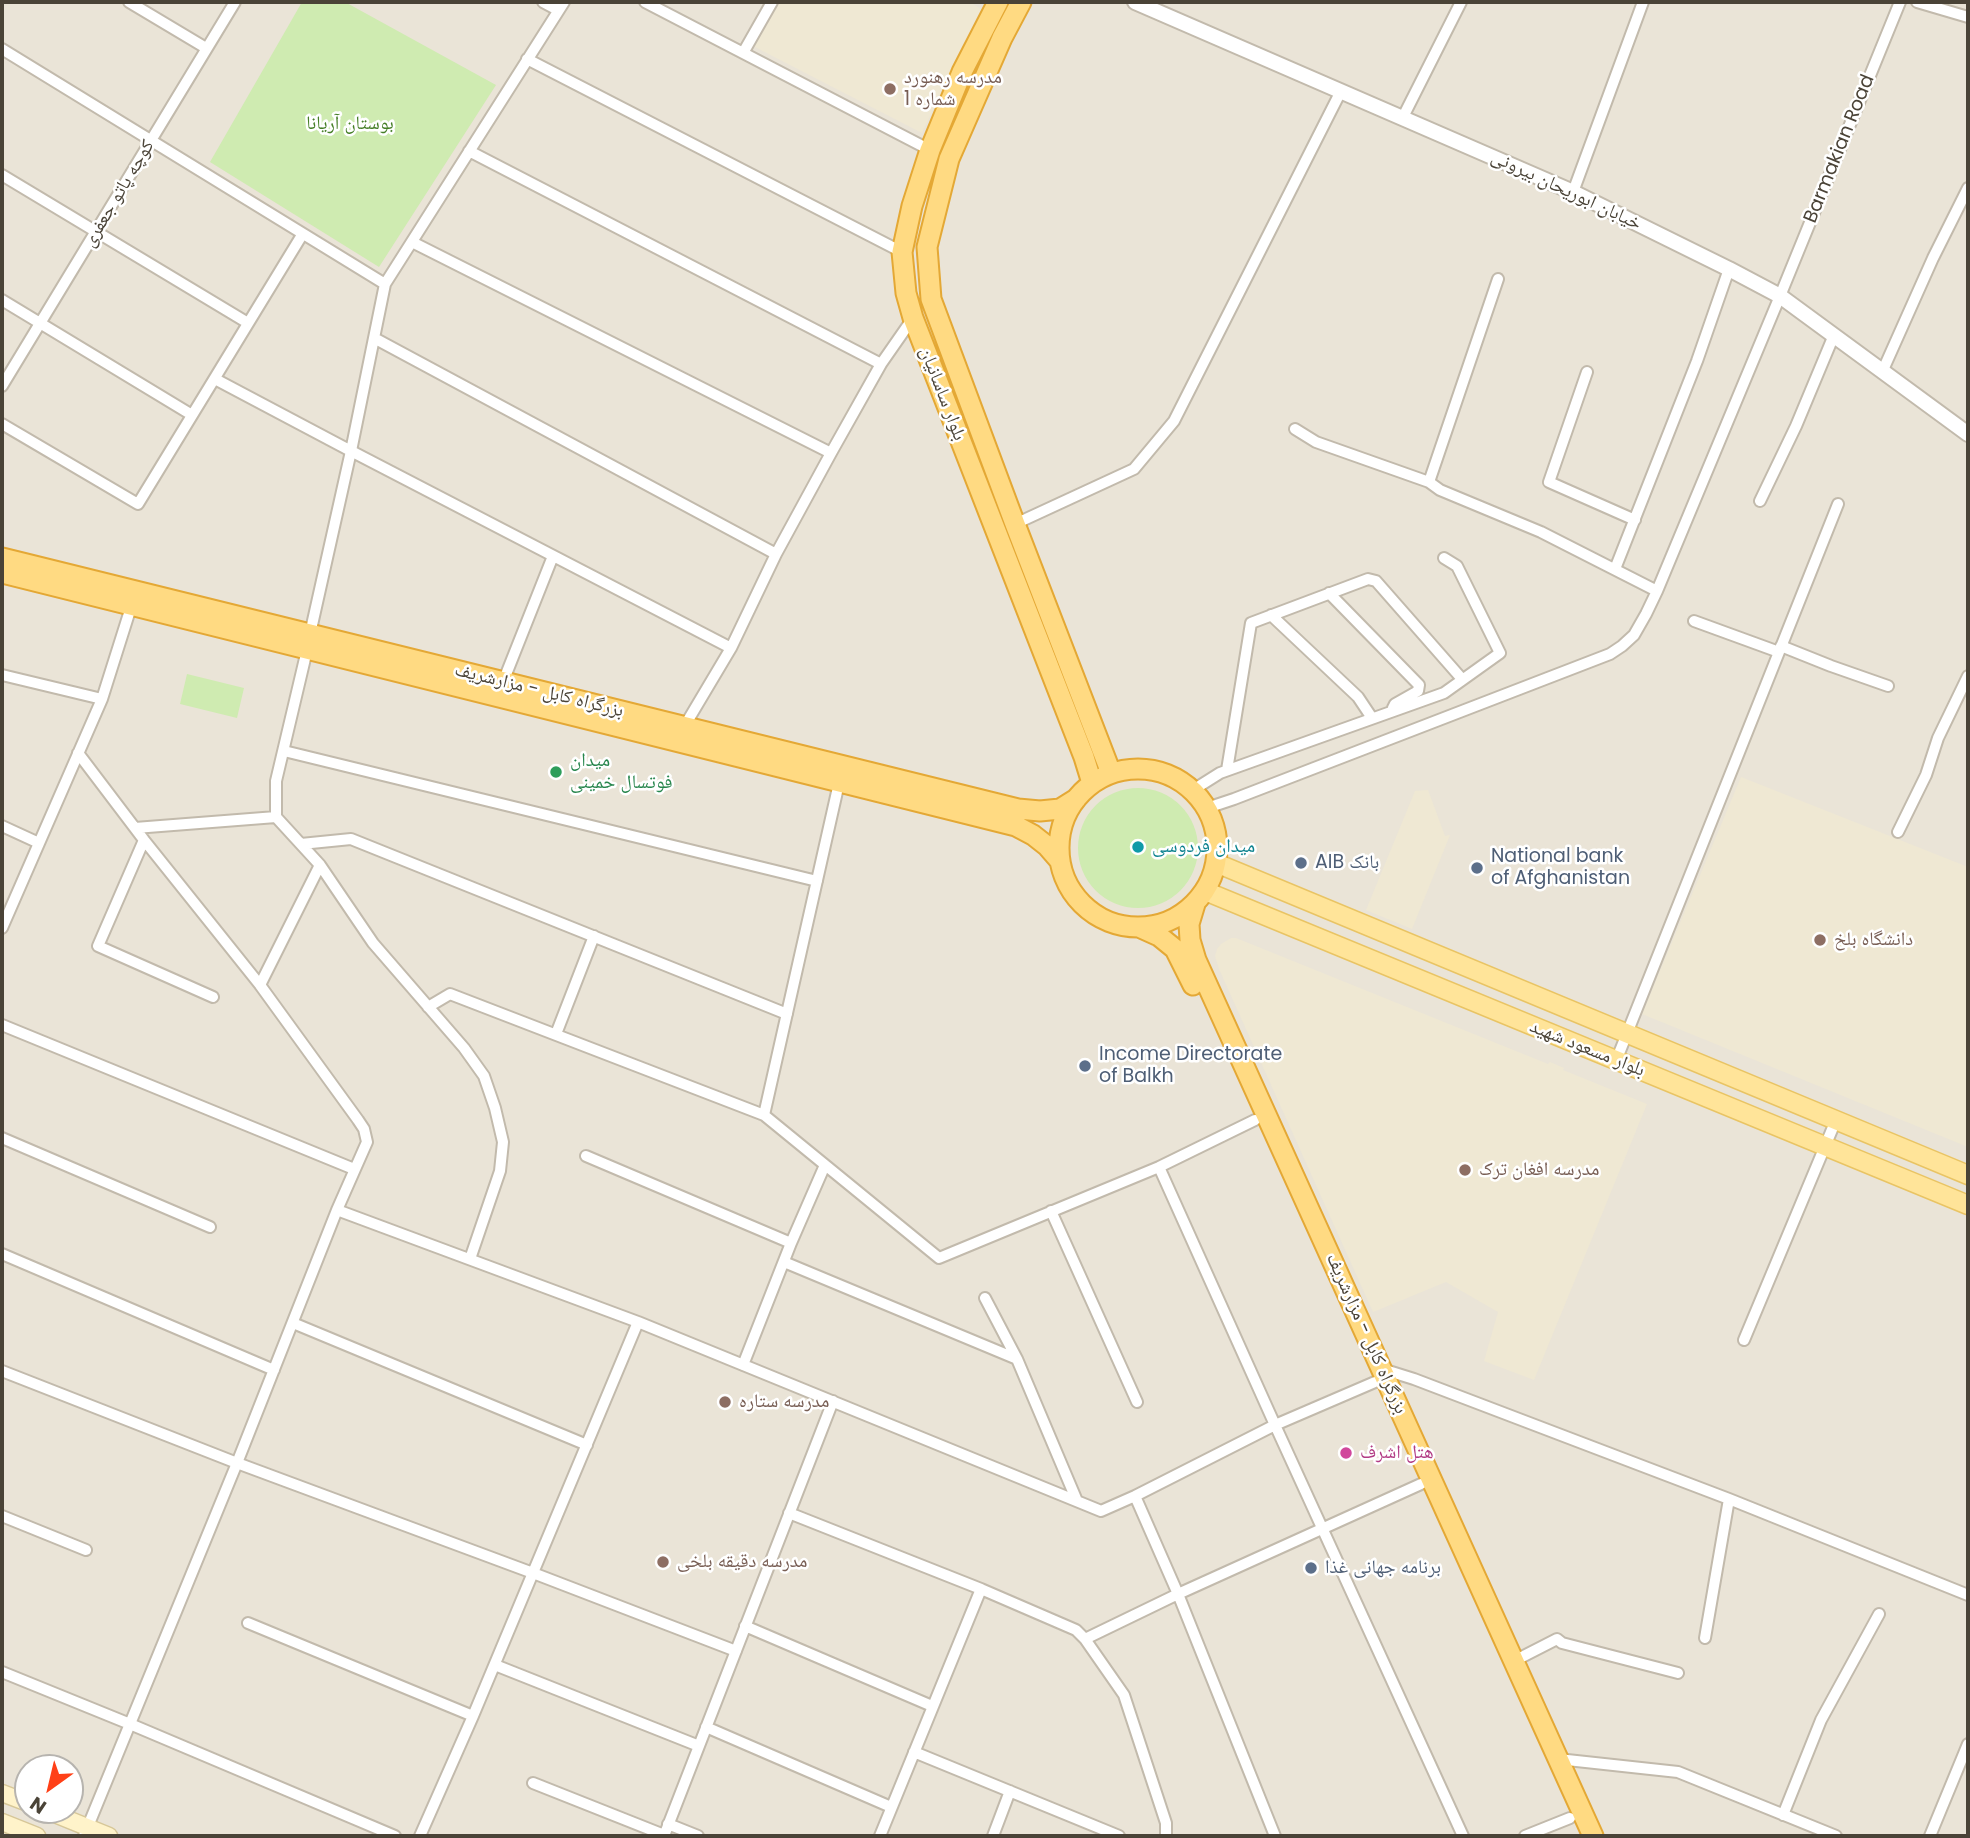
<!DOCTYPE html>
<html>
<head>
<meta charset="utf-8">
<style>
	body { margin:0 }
	#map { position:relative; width:1970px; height:1838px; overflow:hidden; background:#f5f2ea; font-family:Poppins,sans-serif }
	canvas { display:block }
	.frame { position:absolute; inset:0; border:4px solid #4a4337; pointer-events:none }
	.north { position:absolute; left:14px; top:1754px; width:70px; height:70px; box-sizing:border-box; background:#fff; border:2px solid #b7b4af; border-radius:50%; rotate:214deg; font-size:19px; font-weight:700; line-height:28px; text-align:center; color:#4a4337 }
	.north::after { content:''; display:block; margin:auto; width:24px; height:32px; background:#ff4017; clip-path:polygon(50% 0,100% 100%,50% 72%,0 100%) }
</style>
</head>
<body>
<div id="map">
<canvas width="1970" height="1838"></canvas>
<div class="frame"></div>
<div class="north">N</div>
</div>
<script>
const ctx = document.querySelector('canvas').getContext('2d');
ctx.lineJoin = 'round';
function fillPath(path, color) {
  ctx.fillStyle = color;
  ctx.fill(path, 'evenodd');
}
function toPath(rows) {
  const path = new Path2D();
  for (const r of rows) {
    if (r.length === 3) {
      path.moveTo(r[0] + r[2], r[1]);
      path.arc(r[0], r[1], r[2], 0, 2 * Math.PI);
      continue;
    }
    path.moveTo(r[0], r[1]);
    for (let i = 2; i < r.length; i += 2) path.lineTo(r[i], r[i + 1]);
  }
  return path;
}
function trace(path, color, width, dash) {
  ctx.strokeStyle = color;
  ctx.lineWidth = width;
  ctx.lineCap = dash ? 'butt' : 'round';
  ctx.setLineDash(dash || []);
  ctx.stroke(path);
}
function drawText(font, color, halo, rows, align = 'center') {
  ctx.font = font + ' Poppins,"Noto Naskh Arabic",sans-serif';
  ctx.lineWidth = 5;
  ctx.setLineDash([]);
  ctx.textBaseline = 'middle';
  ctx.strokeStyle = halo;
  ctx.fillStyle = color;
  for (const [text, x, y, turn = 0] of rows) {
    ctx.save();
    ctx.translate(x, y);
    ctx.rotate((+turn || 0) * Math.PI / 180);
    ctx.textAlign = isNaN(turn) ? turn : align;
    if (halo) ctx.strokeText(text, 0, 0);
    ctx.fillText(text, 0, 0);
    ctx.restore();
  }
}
fillPath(toPath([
	[2,2,1968,2,1968,1836,2,1836],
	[28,1768,70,1768,70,1810,28,1810]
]), '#eae4d7');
fillPath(toPath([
	[780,2,970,2,981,9,922,133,753,46],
	[1741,777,1968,867,1968,1147,1642,1014],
	[1428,790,1445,836,1450,835,1412,929,1366,910,1415,791],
	[1231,938,1236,938,1548,1064,1550,1062,1564,1068,1563,1070,1647,1104,1534,1380,1484,1361,1498,1312,1446,1282,1373,1312,1219,969,1215,956,1217,949,1221,944]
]), '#efe8d3');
fillPath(toPath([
	[302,2,345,2,496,85,379,267,210,162],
	[187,674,244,688,237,718,180,704],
	[1138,848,60]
]), '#cfebb1');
const minor = toPath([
	[129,2,206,48],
	[543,2,558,10],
	[645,2,930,150],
	[1917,2,1968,17],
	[2,49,385,284],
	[743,53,772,2],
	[527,59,902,252],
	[1402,119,1461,2],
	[469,151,881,364],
	[2,175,248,323],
	[1573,192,1643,2],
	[412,242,831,453],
	[1498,279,1429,482,1440,490,1541,532,1657,591],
	[2,300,192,415],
	[374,338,776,554],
	[1883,370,1933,258,1968,188],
	[1587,372,1549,482,1635,520],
	[215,379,351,451,731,648],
	[2,386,235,2],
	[2,424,138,504,302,235],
	[1295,429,1316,442,1429,482],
	[1760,501,1796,426,1834,335],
	[1015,524,1134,469,1174,421,1341,91],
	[1615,569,1697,361,1729,269],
	[1329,593,1419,685,1418,691,1395,704,1393,708],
	[1271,615,1358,697,1372,718],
	[1694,621,1779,652],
	[310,634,351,451,385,284,564,2],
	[1781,646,1831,666,1888,686],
	[307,650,276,781,276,817,320,865,373,943,464,1048,484,1076,495,1108,503,1142,500,1171,470,1259],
	[2,675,102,699],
	[503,682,553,556],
	[684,727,731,648,776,554,831,453,881,364,913,318],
	[284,751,817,881],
	[78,753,144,840,260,985,358,1120,364,1129,367,1142,337,1210,237,1463,84,1836],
	[1227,770,1251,623,1368,579,1376,581,1462,679],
	[1193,790,1220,773,1444,693,1500,653,1457,566,1444,558],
	[1207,808,1234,799,1610,654,1622,646,1634,635,1646,614,1657,591,1780,296,1900,2],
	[2,826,39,843],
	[135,828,276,817],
	[1898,832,1926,775,1938,738,1968,676],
	[144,840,98,946,213,997],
	[301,844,351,839,787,1014],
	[2,928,102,699,132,604],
	[260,985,320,865],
	[428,1007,450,994,764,1115,939,1258,1159,1167,1255,1120],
	[2,1025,354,1169],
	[556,1034,594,936],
	[1616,1061,1838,504],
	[764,1115,839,783],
	[2,1138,210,1227],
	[586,1156,791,1243],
	[1159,1167,1275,1425,1463,1836],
	[337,1210,638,1322,1101,1511,1135,1496,1275,1425,1375,1382],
	[1051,1211,1137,1402],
	[2,1254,274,1370],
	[784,1262,1017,1359],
	[985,1298,1017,1359,1077,1501],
	[293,1323,587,1445],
	[1744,1340,1836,1120],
	[743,1365,791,1243,825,1165],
	[1382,1369,1414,1379,1729,1499,1968,1595],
	[2,1371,237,1463,533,1573,736,1651],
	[1135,1496,1178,1594,1275,1836],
	[789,1513,981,1589,1076,1630,1085,1639,1124,1695,1166,1823,1166,1836],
	[2,1516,86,1550],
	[248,1623,473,1716],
	[745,1626,932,1706],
	[1705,1638,1729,1499],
	[1085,1639,1178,1594,1421,1484],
	[1514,1661,1557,1639,1562,1643,1678,1673],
	[495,1665,699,1746],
	[2,1672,130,1724,395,1836],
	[706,1727,891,1807],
	[914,1752,1119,1836],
	[1558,1759,1678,1772,1836,1836],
	[533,1783,664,1835],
	[1783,1815,1821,1720,1879,1614],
	[668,1824,698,1836],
	[420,1836,473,1716,638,1322],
	[664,1836,833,1401],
	[880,1836,981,1589],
	[993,1836,1010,1791],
	[1525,1836,1570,1818],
	[1930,1836,1968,1744]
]);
const tertiary = toPath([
	[1135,2,1573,192,1729,269,1780,296,1968,434]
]);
const secondary = toPath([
	[2,1793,28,1803],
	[45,1810,109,1836],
	[2,1822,37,1836]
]);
const primary = toPath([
	[1216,863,1968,1175],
	[1205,891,1968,1205]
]);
const trunk = toPath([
	[998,2,962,72,930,150,912,206,902,252,906,293,913,318,1084,757,1092,783],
	[1021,2,1002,38,949,159,927,247,931,299,1015,524,1111,773],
	[2,558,1018,809,1040,811,1060,809,1076,799],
	[2,573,1016,826,1033,835,1047,846,1060,861],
	[1138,848,79],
	[1195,904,1189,924,1190,940,1196,960,1593,1836],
	[1139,927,1159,936,1175,949,1193,985]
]);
trace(minor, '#c2baac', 14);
trace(tertiary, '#c2baac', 18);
trace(secondary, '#d7c798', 19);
trace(primary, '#e9c464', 21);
trace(trunk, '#e4a835', 23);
trace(minor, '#fff', 10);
trace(tertiary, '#fff', 14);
trace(secondary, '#fff3ca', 16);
trace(primary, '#ffe499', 18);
trace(trunk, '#ffda82', 19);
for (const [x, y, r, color] of [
	[890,89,7,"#8d6e63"],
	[556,772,7,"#2e9e5b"],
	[1138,847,7,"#0f9aa8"],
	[1301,863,7,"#5c6f8a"],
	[1477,868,7,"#5c6f8a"],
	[1820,940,7,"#8d6e63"],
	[1085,1066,7,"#5c6f8a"],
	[1465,1170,7,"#8d6e63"],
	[725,1402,7,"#8d6e63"],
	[1346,1453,7,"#d1479c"],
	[663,1562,7,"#8d6e63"],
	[1311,1568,7,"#5c6f8a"]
]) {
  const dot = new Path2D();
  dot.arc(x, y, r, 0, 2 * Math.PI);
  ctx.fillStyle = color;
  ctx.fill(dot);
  trace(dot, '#fff', 2.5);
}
drawText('19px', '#785e54', '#fff', [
	["مدرسه رهنورد",904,78],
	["شماره 1",904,100],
	["دانشگاه بلخ",1834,940],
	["مدرسه افغان ترک",1479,1170],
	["مدرسه ستاره",739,1402],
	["مدرسه دقيقه بلخى",677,1562]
], 'left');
drawText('19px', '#467f27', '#fff', [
	["بوستان آریانا",350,124]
]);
drawText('19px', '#4a4337', '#fff', [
	["Barmakian Road",1840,149,-68],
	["خیابان ابوریحان بیرونی",1566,191,25],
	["کوچه پاتو جعفری",119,194,-59],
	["بلوار ساسانیان",942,394,69],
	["بزرگراه کابل - مزارشریف",539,691,14],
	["بلوار مسعود شهید",1587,1049,22],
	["بزرگراه کابل - مزارشریف",1366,1334,66]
]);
drawText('19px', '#27864d', '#fff', [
	["میدان",570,761],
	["فوتسال خمینی",570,783]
], 'left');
drawText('19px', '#0d838f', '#fff', [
	["میدان فردوسی",1152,847]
], 'left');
drawText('19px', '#4e5e75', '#fff', [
	["National bank",1491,857],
	["of Afghanistan",1491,879],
	["AIB بانک",1315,863],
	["Income Directorate",1099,1055],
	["of Balkh",1099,1077],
	["برنامه جهانی غذا",1325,1568]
], 'left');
drawText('19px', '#b23c85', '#fff', [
	["هتل اشرف",1360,1453]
], 'left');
</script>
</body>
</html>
